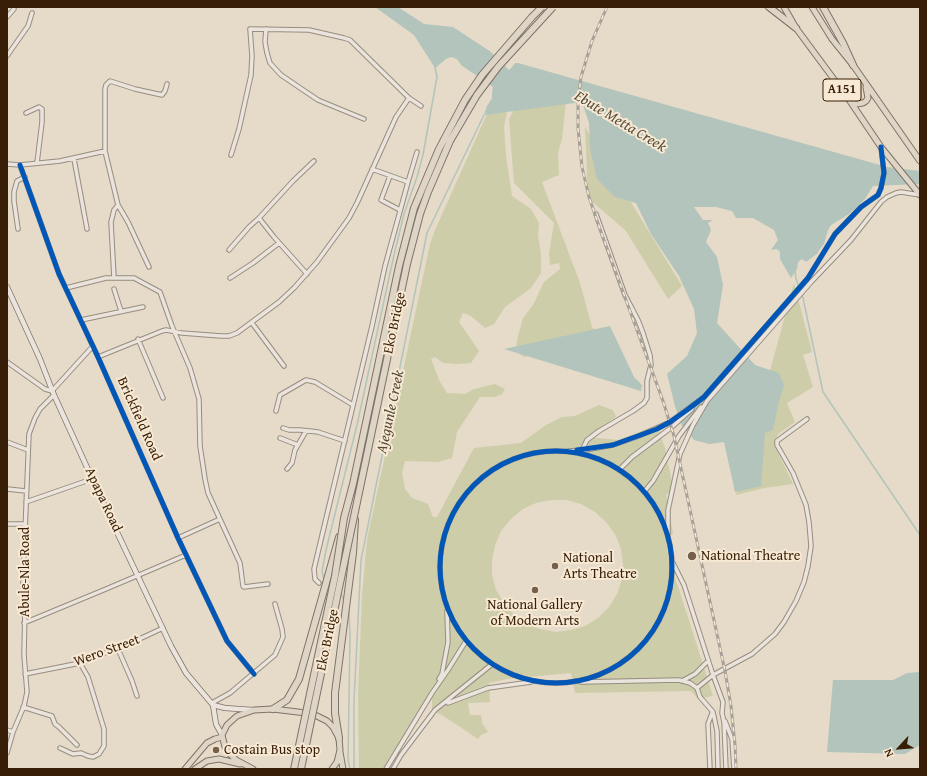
<!DOCTYPE html>
<html>
<head>
<meta charset="utf-8">
<style>
	body { margin:0 }
	#map { position:relative; width:927px; height:776px; overflow:hidden; background:#e6dac8; font-family:"Gentium Book Plus",serif }
	canvas { display:block }
	.frame { position:absolute; inset:0; border:8px solid #381e07; pointer-events:none }
	.north { position:absolute; left:879px; top:728px; width:40px; height:40px; -webkit-text-stroke:3px #f7e9d3; paint-order:stroke; rotate:244deg; font-size:11px; font-weight:700; line-height:16px; text-align:center; color:#381e07 }
	.north::after { content:''; display:block; margin:auto; width:14px; height:18px; background:#381e07; clip-path:polygon(50% 0,100% 100%,50% 72%,0 100%) }
</style>
</head>
<body>
<div id="map">
<canvas width="927" height="776"></canvas>
<div class="frame"></div>
<div class="north">N</div>
</div>
<script>
const ctx = document.querySelector('canvas').getContext('2d');
ctx.lineJoin = 'round';
function fillPath(path, color) {
  ctx.fillStyle = color;
  ctx.fill(path, 'evenodd');
}
function toPath(rows) {
  const path = new Path2D();
  for (const r of rows) {
    if (r.length === 3) {
      path.moveTo(r[0] + r[2], r[1]);
      path.arc(r[0], r[1], r[2], 0, 2 * Math.PI);
      continue;
    }
    path.moveTo(r[0], r[1]);
    for (let i = 2; i < r.length; i += 2) path.lineTo(r[i], r[i + 1]);
  }
  return path;
}
function trace(path, color, width, dash) {
  ctx.strokeStyle = color;
  ctx.lineWidth = width;
  ctx.lineCap = dash ? 'butt' : 'round';
  ctx.setLineDash(dash || []);
  ctx.stroke(path);
}
function drawText(font, color, halo, rows, align = 'center') {
  ctx.font = font + ' "Gentium Book Plus",serif';
  ctx.lineWidth = 4;
  ctx.setLineDash([]);
  ctx.textBaseline = 'middle';
  ctx.strokeStyle = halo;
  ctx.fillStyle = color;
  for (const [text, x, y, turn = 0] of rows) {
    ctx.save();
    ctx.translate(x, y);
    ctx.rotate((+turn || 0) * Math.PI / 180);
    ctx.textAlign = isNaN(turn) ? turn : align;
    if (halo) ctx.strokeText(text, 0, 0);
    ctx.fillText(text, 0, 0);
    ctx.restore();
  }
}
fillPath(toPath([
	[566,101,562,139,558,153,559,175,542,182,580,283,592,327,600,334,525,357,516,352,517,340,523,318,533,305,544,282,560,269,559,263,550,265,549,253,554,223,514,183,509,119,514,110],
	[508,107,504,127,506,156,512,196,531,209,539,223,538,235,541,254,541,273,531,288,505,307,494,324,485,328,471,316,463,313,459,322,479,351,471,363,457,364,443,363,435,357,431,359,440,382,447,393,465,394,474,389,495,384,505,389,502,394,495,397,480,397,457,432,452,458,438,462,405,461,402,473,405,489,412,498,428,504,433,517,437,517,474,448,521,443,546,425,562,417,575,416,599,405,613,410,616,417,586,437,618,440,657,425,665,448,674,492,666,494,673,534,666,538,669,564,678,586,713,696,698,699,691,691,575,693,571,673,507,679,489,683,490,702,468,703,470,715,481,715,482,723,488,732,481,735,478,739,442,715,432,711,432,692,385,769,359,769,358,695,362,596,367,540,430,244,435,230,487,114],
	[551,500,567,500,581,504,595,512,606,522,615,534,621,549,623,564,622,579,617,594,609,607,598,618,585,626,571,630,556,632,540,629,526,624,514,615,504,603,496,590,492,575,492,560,495,545,501,531,511,519,523,509,536,503],
	[585,127,682,286,668,299,626,231,588,198],
	[794,283,812,352,803,355,813,387,787,403,795,422,778,434,774,444,793,484,764,488,736,495]
]), '#cdcdaa');
fillPath(toPath([
	[375,7,398,7,424,24,453,27,491,52,509,70,512,67,515,63,518,63,887,167,920,171,920,184,873,186,865,199,849,214,831,225,828,230,824,244,819,250,818,253,806,262,802,259,798,262,797,269,791,278,780,259,780,252,777,249,771,250,778,240,774,230,753,218,736,218,732,211,716,207,694,207,703,220,713,220,708,223,711,230,706,242,717,257,723,285,717,323,755,365,779,373,784,385,779,401,773,430,765,433,761,486,735,492,724,442,709,444,694,440,681,424,675,406,667,374,687,356,697,333,694,309,679,276,651,234,636,203,615,197,597,179,590,148,589,123,582,102,484,115,487,106,492,98,492,93,493,87,461,65,457,59,451,57,446,59,435,68,414,35],
	[610,326,634,377,642,385,641,391,504,349],
	[920,672,920,745,905,754,827,752,833,680,893,680,907,673]
]), '#b2c4bb');
trace(toPath([
	[795,270,796,279,803,298,823,392,920,535],
	[324,579,322,571,326,550,357,425,394,255,404,214,417,177,423,155,437,77,435,67],
	[340,592,344,600],
	[348,609,349,613,350,635,348,760,350,769],
	[354,769,354,701,361,560,427,233,484,115]
]), '#b2c4bb', 1.5);
const street = toPath([
	[7,17,14,9],
	[266,29,265,42,267,53,270,63,281,75,318,100,364,119],
	[7,56,28,26,32,13],
	[26,113,39,107,42,109,42,122,37,163],
	[231,155,239,129,251,75,252,56,250,29,309,30,344,38,350,40,409,98,421,106],
	[74,159,87,229],
	[7,164,20,165,60,161,105,151],
	[20,165,59,274,98,357,178,538,227,641,254,674],
	[390,176,381,200,400,210],
	[408,182,417,152],
	[18,229,14,201,14,192,17,181,25,177],
	[229,250,249,227,259,218],
	[149,267,128,222,118,205,105,151,105,89,106,85,110,81,135,89,162,95,165,91,167,84],
	[307,274,274,237,259,218,293,181,314,161],
	[114,278,111,222,114,210,118,205],
	[230,278,253,263,279,243],
	[66,288,106,278,134,278,160,292,172,326,190,368,199,399,200,446,205,479,208,493,240,563,243,586,244,587,268,584],
	[114,289,121,311],
	[81,320,143,307],
	[252,323,284,366],
	[138,339,163,398],
	[98,357,162,331,166,330,182,333,221,336,229,336,237,333,279,302,294,288,317,262,349,218,357,203,396,117,409,98],
	[7,362,45,389,52,391,93,346],
	[276,411,280,395,306,380,315,382,353,405],
	[283,428,289,430,300,430,318,432,345,441],
	[280,438,298,445],
	[7,442,28,450],
	[582,450,587,440,599,431,633,411,644,403,647,398,647,381,651,365,650,355,643,333,638,320,625,295,596,214],
	[568,451,585,450,613,445,639,436,670,422,704,397,808,278,835,234,861,207,878,195,881,188,884,173,881,148],
	[556,567,116],
	[287,469,292,463,295,450,306,431],
	[619,470,632,457,672,427,692,409],
	[7,489,26,491],
	[644,492,653,481,679,436,701,407],
	[26,502,92,479],
	[7,524,25,524],
	[668,534,668,510,680,454,693,425,707,401,812,281,851,240,881,202,887,197,896,193,901,192,920,195],
	[178,538,220,519],
	[673,563,684,585,713,675,723,702,722,713,724,722,726,769],
	[319,583,315,579,314,569,372,326,385,266,408,182,372,169],
	[24,623,106,589,186,555],
	[118,649,132,681,137,696],
	[25,674,80,663,102,654,118,649,163,628],
	[439,679,442,674,448,642,447,611],
	[682,681,695,674,708,661],
	[581,682,679,680,690,683,697,688,700,697,713,712,717,731,718,769],
	[697,688,713,675,752,654,775,634,784,622,796,601,804,582,808,566,811,546,809,522,806,505,793,473,777,445,777,441,807,419],
	[212,703,230,693,275,655,283,637,282,629,275,604],
	[448,703,488,688,531,682],
	[23,707,52,716,55,724,59,727,77,745],
	[725,721,732,739,734,769],
	[7,730,13,732],
	[60,748,73,754,81,753,88,756,93,757,99,754,104,746,104,729,88,677,80,663],
	[7,753,13,732,24,706,27,692,24,655,25,608,23,581,29,434,35,418,40,409,54,395],
	[386,769,432,693,448,670,466,641],
	[393,769,401,755,435,710,491,665],
	[710,769,708,724,712,713]
]);
const secondary = toPath([
	[7,287,40,359,54,395,106,509,171,646,186,673,213,705,225,708,253,710],
	[213,705,216,724,222,735]
]);
const primary = toPath([
	[784,7,796,28,850,101,881,147,920,195],
	[812,7,832,39,853,65,920,161],
	[851,102,856,104,863,103,866,101,868,98,866,87],
	[340,752,343,769],
	[185,769,207,743,215,739,222,737],
	[195,769,207,761,219,759,240,764],
	[253,769,236,760,230,754,225,747,222,735,227,725,237,716,254,710,273,709,306,713,317,716,327,721,333,727,339,738,340,750,337,762,332,769]
]);
const highway = toPath([
	[769,7,796,28],
	[823,7,843,43,853,65],
	[273,709,287,700,299,679,339,537],
	[339,738,335,713,335,693,353,553,355,520]
]);
trace(street, '#978d80', 5.5);
trace(secondary, '#7e7367', 6);
trace(primary, '#7e7367', 7);
trace(highway, '#7e7367', 8);
trace(street, '#eae4dc', 3.5);
trace(secondary, '#eae4dc', 4.5);
trace(primary, '#ded5c6', 5);
trace(highway, '#ded5c6', 6);
const rail = toPath([
	[607,7,592,41,581,77,578,101,578,128,582,167,589,197,600,229,663,401,674,436,725,671,731,706,735,745,736,769]
]);
trace(rail, '#a8a198', 3);
trace(rail, '#f7e9d3', 1.5, [4.5]);
const highwayBridge = toPath([
	[294,769,335,576,344,518,353,484,399,266,414,208,439,149,465,100,482,75,532,17,542,7],
	[301,769,407,264,420,214,428,192,450,141,477,95,498,67,553,7]
]);
trace(highwayBridge, '#7e7367', 8, []);
trace(highwayBridge, '#ded5c6', 6);
trace(toPath([
	[20,165,59,274,98,357,178,538,227,641,254,674],
	[577,450,613,445,657,429,670,422,687,410,704,397,808,278,835,234,861,207,878,195,881,188,884,173,881,147],
	[556,567,116]
]), '#0057b8', 5);
for (const [x, y, r, color] of [
	[692,556,5,"#75604b"],
	[555,566,4,"#75604b"],
	[535,590,4,"#75604b"],
	[216,750,4,"#75604b"]
]) {
  const dot = new Path2D();
  dot.arc(x, y, r, 0, 2 * Math.PI);
  ctx.fillStyle = color;
  ctx.fill(dot);
  trace(dot, '#f7e9d3', 1.5);
}
for (const [x, y, w] of [
	[842,90,38]
]) {
  const box = new Path2D();
  box.roundRect(x - w / 2, y - 11, w, 22, 3);
  ctx.fillStyle = '#f7e9d3';
  ctx.fill(box);
  trace(box, '#381e07', 1);
}
drawText('bold 13px', '#381e07', null, [
	["A151",842,90]
]);
drawText('14px', '#381e07', '#f7e9d3', [
	["Eko Bridge",395,323,-78],
	["Brickfield Road",139,419,66],
	["Apapa Road",103,500,65],
	["Abule-Nla Road",25,572,-90],
	["Eko Bridge",328,640,-78],
	["Wero Street",107,651,-20]
]);
drawText('14px', '#381e07', '#f7e9d3', [
	["National Theatre",701,556],
	["National",563,558],
	["Arts Theatre",563,574],
	["National Gallery",535,605,"center"],
	["of Modern Arts",535,621,"center"],
	["Costain Bus stop",224,750]
], 'left');
drawText('italic 15px', '#564d3c', '#f7e9d3', [
	["Ebute Metta Creek",620,122,31],
	["Ajegunle Creek",391,412,-78]
]);
</script>
</body>
</html>
